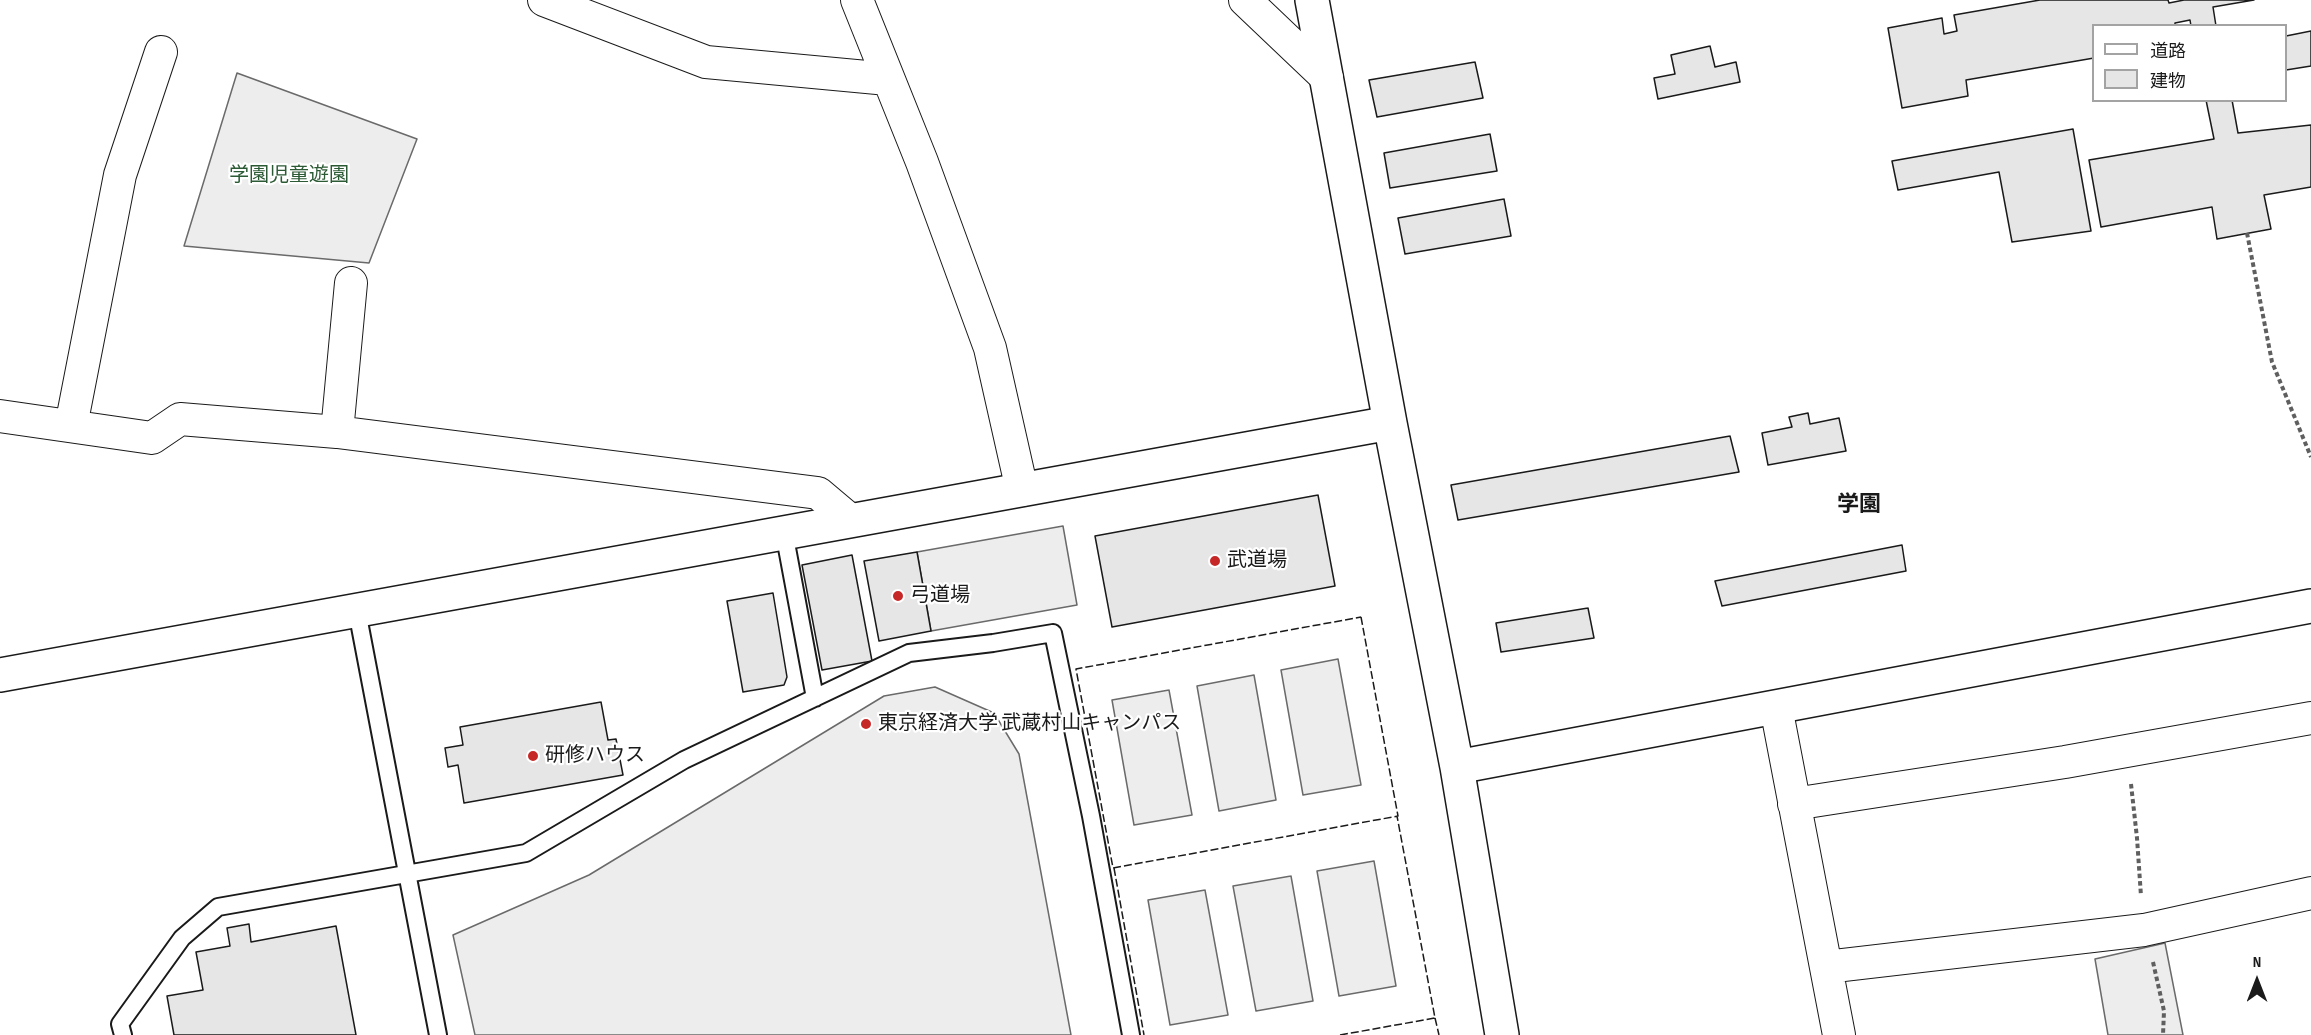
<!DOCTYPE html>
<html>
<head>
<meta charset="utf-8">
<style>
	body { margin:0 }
	#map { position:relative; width:2311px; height:1035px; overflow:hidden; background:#fff; font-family:"Sofia Sans Condensed","Noto Sans JP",sans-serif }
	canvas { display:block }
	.legend { position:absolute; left:2092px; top:24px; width:195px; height:78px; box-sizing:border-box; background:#fff; border:2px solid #a3a3a3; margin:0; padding:8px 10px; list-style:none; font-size:18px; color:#1a1a1a }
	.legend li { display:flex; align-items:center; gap:12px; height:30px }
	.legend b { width:30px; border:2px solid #a3a3a3 }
	.north { position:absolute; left:2227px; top:951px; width:60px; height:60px; -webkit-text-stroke:4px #fff; paint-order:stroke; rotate:0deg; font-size:16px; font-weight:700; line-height:24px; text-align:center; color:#1a1a1a }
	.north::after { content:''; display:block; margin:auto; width:21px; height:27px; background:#1a1a1a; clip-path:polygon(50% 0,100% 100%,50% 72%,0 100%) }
</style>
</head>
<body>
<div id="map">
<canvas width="2311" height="1035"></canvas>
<ul class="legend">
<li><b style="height:8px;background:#fff"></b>道路</li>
<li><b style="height:16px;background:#e6e6e6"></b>建物</li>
</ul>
<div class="north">N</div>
</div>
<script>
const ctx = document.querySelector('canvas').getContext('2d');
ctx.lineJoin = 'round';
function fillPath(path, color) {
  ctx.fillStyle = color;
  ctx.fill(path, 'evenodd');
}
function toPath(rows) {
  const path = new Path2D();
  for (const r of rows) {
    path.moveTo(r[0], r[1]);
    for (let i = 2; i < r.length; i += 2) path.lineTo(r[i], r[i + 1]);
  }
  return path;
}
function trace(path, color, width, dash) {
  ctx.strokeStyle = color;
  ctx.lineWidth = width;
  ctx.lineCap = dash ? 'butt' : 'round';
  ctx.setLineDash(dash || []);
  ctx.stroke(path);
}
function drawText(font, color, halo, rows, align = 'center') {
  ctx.font = font + ' "Sofia Sans Condensed","Noto Sans JP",sans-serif';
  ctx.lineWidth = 4.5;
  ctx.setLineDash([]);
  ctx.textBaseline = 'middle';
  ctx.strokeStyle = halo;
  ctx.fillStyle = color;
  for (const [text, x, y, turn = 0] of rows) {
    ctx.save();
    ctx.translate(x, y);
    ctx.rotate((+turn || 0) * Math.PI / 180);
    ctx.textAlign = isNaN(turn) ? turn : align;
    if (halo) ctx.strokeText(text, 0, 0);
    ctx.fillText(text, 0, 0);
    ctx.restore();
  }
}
const built = toPath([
	[237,73,417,139,369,263,184,246,237,73],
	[1063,526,1077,605,931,631,917,552,1063,526],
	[1338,659,1361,785,1303,795,1281,670,1338,659],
	[1254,675,1276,800,1219,811,1197,686,1254,675],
	[935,687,994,713,1019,754,1071,1035,475,1035,453,935,589,875,884,696,935,687],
	[1169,690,1192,815,1134,825,1112,700,1169,690],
	[1374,861,1396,986,1339,996,1317,871,1374,861],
	[1291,876,1313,1001,1256,1011,1233,886,1291,876],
	[1205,890,1228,1015,1170,1025,1148,900,1205,890],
	[2165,943,2183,1035,2108,1035,2095,959,2165,943]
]);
fillPath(built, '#ededed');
trace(built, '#6a6a6a', 1.5);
const building = toPath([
	[2040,0,2168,0,2169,3,2184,0,2254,0,2213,7,2216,26,2191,26,2190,20,2175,23,2175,26,2094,26,2094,58,1966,80,1968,96,1902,108,1888,28,1942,18,1944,34,1957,31,1954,15,2040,0],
	[2311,31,2311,66,2286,70,2286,36,2311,31],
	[1710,46,1715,67,1736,62,1740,82,1658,99,1654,78,1675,74,1671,55,1710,46],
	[1475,62,1483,98,1377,117,1369,80,1475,62],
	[2206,100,2232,100,2238,133,2311,125,2311,187,2264,195,2271,229,2217,239,2212,207,2101,227,2089,160,2214,139,2206,100],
	[2073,129,2091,231,2012,242,1999,172,1898,190,1892,161,2073,129],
	[1490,134,1497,171,1390,188,1384,153,1490,134],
	[1504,199,1511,236,1405,254,1398,218,1504,199],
	[1808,413,1810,424,1839,418,1846,451,1768,465,1762,433,1792,427,1789,417,1808,413],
	[1730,436,1739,472,1458,520,1451,485,1730,436],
	[1318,495,1335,586,1112,627,1095,536,1318,495],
	[1902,545,1906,571,1722,606,1715,581,1902,545],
	[917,552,931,631,879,641,864,561,917,552],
	[852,555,872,661,822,670,802,565,852,555],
	[773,593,787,677,784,685,743,692,727,601,773,593],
	[1588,608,1594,638,1501,652,1496,623,1588,608],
	[601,702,608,740,616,739,623,775,464,803,458,765,448,767,445,748,463,745,460,727,601,702],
	[249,924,251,942,336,926,356,1035,174,1035,167,996,203,990,196,952,230,946,227,928,249,924]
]);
fillPath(building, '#e6e6e6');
trace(building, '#1a1a1a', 1.5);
const service = toPath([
	[784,532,815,698],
	[357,611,438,1035],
	[123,1035,120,1024,182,938,218,907,526,853,684,760,909,653,993,643,1053,633,1091,816,1131,1035]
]);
const minor = toPath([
	[544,0,706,62,888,79],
	[857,0,922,162,990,348,1022,490],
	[1245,0,1327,78],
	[0,416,152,438,180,419,337,432,818,493,850,520],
	[71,426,120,175,161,52],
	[337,432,351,283],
	[1776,707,1839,1035],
	[1794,804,2065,762,2311,718],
	[1826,967,2144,930,2311,893]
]);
const tertiary = toPath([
	[1312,0,1390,423,1457,767,1502,1035],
	[0,675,1390,423],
	[1457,767,2311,606]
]);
trace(service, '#1a1a1a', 20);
trace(minor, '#1a1a1a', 34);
trace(tertiary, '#1a1a1a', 36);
trace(toPath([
	[2247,233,2272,362,2311,457],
	[2131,784,2137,838,2141,896],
	[2153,962,2164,1011,2163,1035]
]), '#5f5f5f', 4, [4.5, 3]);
trace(service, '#fff', 16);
trace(minor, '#fff', 32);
trace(tertiary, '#fff', 33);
trace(toPath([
	[1361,617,1398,816,1113,868,1076,669,1361,617],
	[1114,868,1144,1035],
	[1435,1018,1439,1035],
	[1340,1035,1435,1018,1397,816]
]), '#1a1a1a', 1.5, [8, 3]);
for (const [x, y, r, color] of [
	[1215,561,6,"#c62828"],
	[898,596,6,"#c62828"],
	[866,724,6,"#c62828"],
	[533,756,6,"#c62828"]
]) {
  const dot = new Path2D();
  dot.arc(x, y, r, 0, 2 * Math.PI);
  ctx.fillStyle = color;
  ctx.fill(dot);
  trace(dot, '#fff', 2);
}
drawText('20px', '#2b5a34', '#fff', [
	["学園児童遊園",289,176]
]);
drawText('20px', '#1a1a1a', '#fff', [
	["武道場",1227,561],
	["弓道場",910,596],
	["東京経済大学 武蔵村山キャンパス",878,724],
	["研修ハウス",545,756]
], 'left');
drawText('bold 22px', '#1a1a1a', '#fff', [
	["学園",1859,505]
]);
</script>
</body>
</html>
